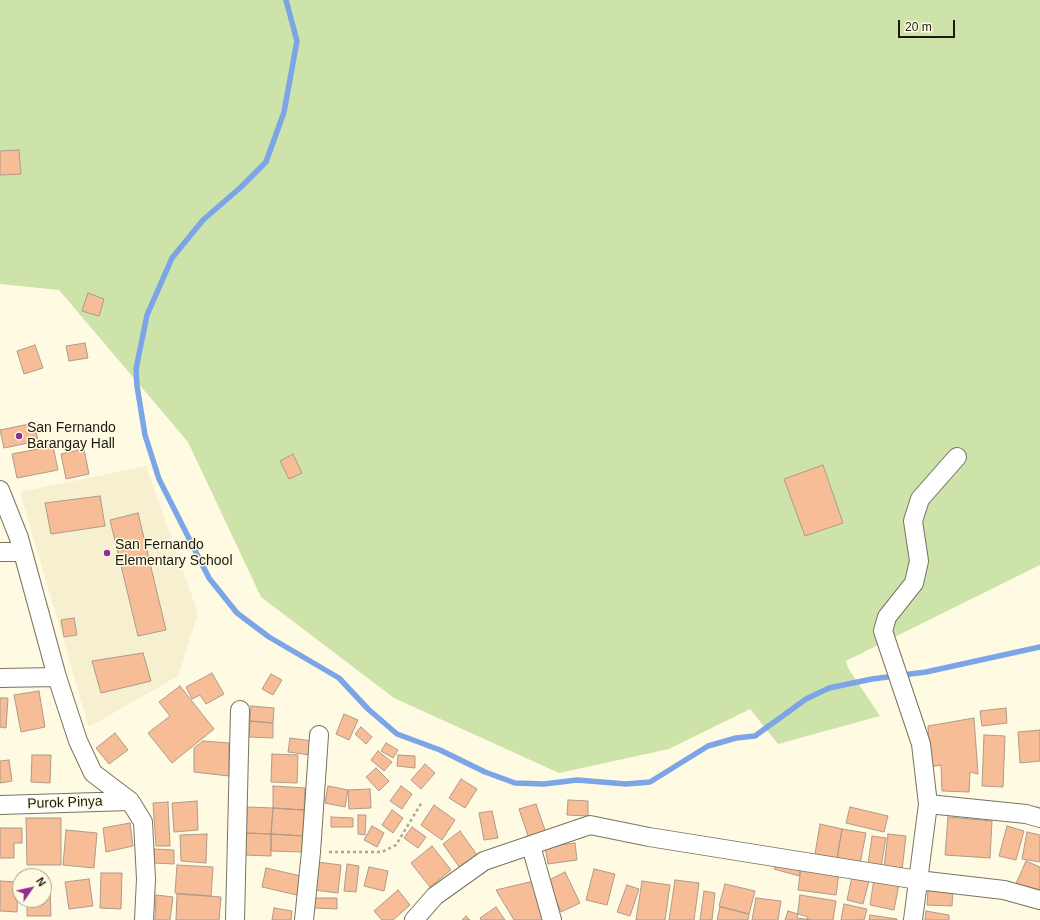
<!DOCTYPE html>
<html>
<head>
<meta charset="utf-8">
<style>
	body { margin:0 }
	#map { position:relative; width:1040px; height:920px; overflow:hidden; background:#fffae2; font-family:Arial,sans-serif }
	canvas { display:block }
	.north { position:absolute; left:12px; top:868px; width:40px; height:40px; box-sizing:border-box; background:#fffae2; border:1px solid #a4a08e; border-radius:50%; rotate:56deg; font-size:11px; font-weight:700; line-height:16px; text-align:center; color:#1b1a11 }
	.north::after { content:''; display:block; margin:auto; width:14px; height:18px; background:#902d95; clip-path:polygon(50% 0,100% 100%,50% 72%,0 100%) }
	.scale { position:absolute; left:898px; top:20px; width:57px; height:18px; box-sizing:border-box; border:2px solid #1b1a11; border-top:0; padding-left:5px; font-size:12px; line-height:14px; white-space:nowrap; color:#1b1a11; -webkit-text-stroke:3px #fffae2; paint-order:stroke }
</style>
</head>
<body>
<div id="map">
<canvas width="1040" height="920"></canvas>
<div class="north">N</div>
<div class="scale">20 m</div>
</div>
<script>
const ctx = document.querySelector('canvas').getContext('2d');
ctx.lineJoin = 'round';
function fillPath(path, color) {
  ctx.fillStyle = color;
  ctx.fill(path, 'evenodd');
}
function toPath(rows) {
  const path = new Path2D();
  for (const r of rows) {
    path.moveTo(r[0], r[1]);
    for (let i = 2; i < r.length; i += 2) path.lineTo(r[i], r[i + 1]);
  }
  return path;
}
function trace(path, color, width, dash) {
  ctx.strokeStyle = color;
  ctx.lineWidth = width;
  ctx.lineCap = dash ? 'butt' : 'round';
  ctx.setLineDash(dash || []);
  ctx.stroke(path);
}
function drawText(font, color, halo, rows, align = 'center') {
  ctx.font = font + ' Arial,sans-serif';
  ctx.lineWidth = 3;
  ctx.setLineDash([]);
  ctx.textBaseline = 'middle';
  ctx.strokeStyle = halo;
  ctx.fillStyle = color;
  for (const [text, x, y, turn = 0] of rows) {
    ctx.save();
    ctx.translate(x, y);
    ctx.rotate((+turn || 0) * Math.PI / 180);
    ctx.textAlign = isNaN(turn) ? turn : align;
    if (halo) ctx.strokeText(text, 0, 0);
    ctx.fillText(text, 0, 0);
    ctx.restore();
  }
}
fillPath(toPath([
	[146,466,198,613,178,676,89,727,20,492]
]), '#f6f0d1');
fillPath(toPath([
	[0,0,1040,0,1040,565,846,661,848,668,880,716,778,744,750,709,669,749,559,773,394,698,261,597,188,442,59,290,0,284]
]), '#cee3a9');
trace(toPath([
	[286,0,297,41,284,112,266,162,241,187,203,220,172,258,147,315,136,369,137,386,145,435,159,479,209,578,237,613,269,637,339,678,368,709,397,734,440,750,485,772,515,783,544,784,577,780,626,784,650,782,708,746,736,738,755,736,806,699,829,688,872,679,926,672,1040,647]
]), '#7ba5e6', 5.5);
const building = toPath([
	[19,150,21,174,0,175,0,151,19,150],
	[88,293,104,299,99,316,82,311,88,293],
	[85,343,88,358,69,361,66,346,85,343],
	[35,345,43,368,24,374,17,351,35,345],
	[34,423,38,441,4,448,0,430,34,423],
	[53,446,58,470,17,478,12,454,53,446],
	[84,449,89,474,66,479,61,454,84,449],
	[293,454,302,473,289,479,280,461,293,454],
	[823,465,843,523,805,536,784,479,823,465],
	[100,496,105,526,51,534,45,503,100,496],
	[138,513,166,630,138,636,110,520,138,513],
	[74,618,77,635,64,637,61,620,74,618],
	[143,653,151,681,101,693,92,661,143,653],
	[212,673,224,694,206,704,200,695,192,699,186,687,212,673],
	[271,674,282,680,273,695,262,689,271,674],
	[180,686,214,729,172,763,148,733,170,716,159,702,180,686],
	[39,691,45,727,21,732,14,695,39,691],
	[0,698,8,698,6,728,0,727,0,698],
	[251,706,274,708,273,723,250,721,251,706],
	[1006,708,1007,723,982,726,980,711,1006,708],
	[344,714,358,720,349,740,336,734,344,714],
	[974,718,978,774,970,772,969,792,942,791,941,765,930,767,928,726,974,718],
	[250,721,273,723,273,738,249,737,250,721],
	[361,727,372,737,366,744,355,734,361,727],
	[1040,730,1040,761,1020,763,1018,732,1040,730],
	[115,733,128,750,109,764,96,748,115,733],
	[984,735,1005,736,1003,787,982,786,984,735],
	[290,738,312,741,310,755,288,752,290,738],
	[203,741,229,743,229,776,194,772,194,748,203,741],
	[386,743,398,750,393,758,381,751,386,743],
	[378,751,392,762,384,771,371,760,378,751],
	[272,754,298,755,297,783,271,782,272,754],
	[32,755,51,755,50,783,31,782,32,755],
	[398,755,415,756,415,768,397,766,398,755],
	[9,760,12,781,0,783,0,761,9,760],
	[425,764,435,773,421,789,411,780,425,764],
	[376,768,389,781,379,791,366,777,376,768],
	[461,779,477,789,465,808,449,798,461,779],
	[273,786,305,788,304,810,273,808,273,786],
	[328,786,348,790,345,807,325,803,328,786],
	[401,786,412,794,402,809,390,801,401,786],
	[370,789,371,808,349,809,348,790,370,789],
	[568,800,588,801,588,816,567,815,568,800],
	[197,801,198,830,174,832,172,803,197,801],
	[168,802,170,846,156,846,153,803,168,802],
	[536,804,546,833,529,839,519,809,536,804],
	[434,805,455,820,442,840,421,825,434,805],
	[247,807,273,808,271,834,246,833,247,807],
	[850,807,888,816,884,832,846,823,850,807],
	[273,808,304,810,303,836,271,834,273,808],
	[392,810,403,818,393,833,382,825,392,810],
	[492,811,498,838,484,840,479,813,492,811],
	[358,815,366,815,365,835,358,834,358,815],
	[331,817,353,818,353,827,331,827,331,817],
	[948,817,992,821,990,858,945,855,948,817],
	[26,818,61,818,61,865,27,865,26,818],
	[130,823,133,846,106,852,103,828,130,823],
	[820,824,842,829,837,859,815,854,820,824],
	[372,826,384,833,377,847,364,840,372,826],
	[1007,826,1024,831,1016,860,999,856,1007,826],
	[412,827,426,837,418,848,404,838,412,827],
	[0,828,22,828,22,843,14,843,14,858,0,858,0,828],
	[842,829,866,833,860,864,837,859,842,829],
	[66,830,97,833,94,868,63,865,66,830],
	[460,831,477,855,460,868,443,844,460,831],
	[1027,832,1040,835,1040,862,1022,859,1027,832],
	[246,833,271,834,271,856,245,855,246,833],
	[207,834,206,863,181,861,180,835,207,834],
	[271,834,303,836,302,852,271,851,271,834],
	[888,834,906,836,902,870,884,867,888,834],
	[872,836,886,838,881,867,868,864,872,836],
	[575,843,577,860,548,864,545,847,575,843],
	[432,846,451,870,430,887,411,863,432,846],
	[154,849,174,850,174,864,154,863,154,849],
	[777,861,801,868,799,876,774,869,777,861],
	[1026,861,1040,867,1040,887,1036,895,1015,886,1026,861],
	[317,862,341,865,338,893,314,890,317,862],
	[347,864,359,866,356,892,344,891,347,864],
	[177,865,213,867,211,896,175,893,177,865],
	[369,867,388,871,384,891,364,886,369,867],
	[266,868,301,876,297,895,262,887,266,868],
	[801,868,839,873,836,895,798,890,801,868],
	[594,869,615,874,607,905,586,900,594,869],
	[565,872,580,903,561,912,547,881,565,872],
	[853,872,870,877,863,904,847,900,853,872],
	[101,873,122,873,121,909,100,908,101,873],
	[89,879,93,906,69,909,65,882,89,879],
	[874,879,899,884,894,910,870,905,874,879],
	[675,880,699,883,694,920,669,920,675,880],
	[0,881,18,882,17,912,0,911,0,881],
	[534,881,544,920,514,920,496,890,534,881],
	[642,881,670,885,665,920,636,920,642,881],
	[725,884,755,891,749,914,719,906,725,884],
	[44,885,50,885,51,916,27,916,27,900,44,900,44,885],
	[627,885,639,889,630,916,617,912,627,885],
	[398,890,410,905,393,920,382,920,374,911,398,890],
	[928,890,953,890,952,906,927,905,928,890],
	[704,891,715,893,712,920,700,920,704,891],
	[177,894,221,897,219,920,176,920,177,894],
	[156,895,173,897,170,920,155,920,156,895],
	[800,895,836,901,833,920,813,920,797,918,800,895],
	[314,898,337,898,337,909,314,908,314,898],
	[756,898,781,901,778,920,752,920,756,898],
	[844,904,867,909,864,920,841,920,844,904],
	[496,907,505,920,481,920,480,918,496,907],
	[720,907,749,914,748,920,717,920,720,907],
	[274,908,292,911,291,920,272,920,274,908],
	[788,911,808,917,807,920,785,920,788,911],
	[926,911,949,915,949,920,925,920,926,911],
	[870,915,897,919,897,920,869,920,870,915],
	[466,916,470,920,462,920,466,916]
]);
fillPath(building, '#f6bd96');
trace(building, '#af9a8c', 1);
const minor = toPath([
	[0,490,19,538,57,677,78,741,93,773,130,801,143,822,146,879,144,920],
	[0,552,22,552],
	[0,678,57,677],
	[928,804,1026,814,1040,818],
	[0,805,130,801],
	[531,846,552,920],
	[235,920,240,710],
	[304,920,311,852,319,735],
	[414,920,435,896,484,861,590,825,649,837,918,880,1004,890,1040,900],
	[913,920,928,804,921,744,883,631,887,617,914,583,919,561,913,521,920,499,957,457]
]);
trace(minor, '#78745f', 20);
trace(toPath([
	[329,852,382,852,396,845,422,802]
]), '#aca896', 2.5, [3, 3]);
trace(minor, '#fff', 18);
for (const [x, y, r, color] of [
	[19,436,4,"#902d95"],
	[107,553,4,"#902d95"]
]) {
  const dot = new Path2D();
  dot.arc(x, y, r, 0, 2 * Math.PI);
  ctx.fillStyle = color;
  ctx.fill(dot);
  trace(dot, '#fffae2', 1.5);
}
drawText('14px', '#1b1a11', '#fffae2', [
	["San Fernando",27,428],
	["Barangay Hall",27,444],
	["San Fernando",115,545],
	["Elementary School",115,561]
], 'left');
drawText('14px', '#1b1a11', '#fffae2', [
	["Purok Pinya",65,803,-2]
]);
</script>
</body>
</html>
